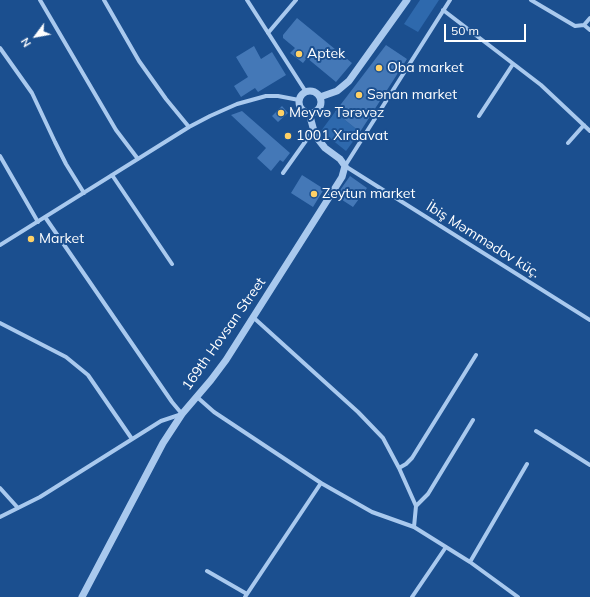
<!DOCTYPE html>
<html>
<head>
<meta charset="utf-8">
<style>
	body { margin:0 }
	#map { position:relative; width:590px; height:597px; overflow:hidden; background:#1b4f8f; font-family:Mulish,sans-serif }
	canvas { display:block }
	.north { position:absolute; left:16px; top:16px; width:40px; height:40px; -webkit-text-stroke:3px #1b4f8f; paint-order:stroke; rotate:238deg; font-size:11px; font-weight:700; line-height:16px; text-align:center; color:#fff }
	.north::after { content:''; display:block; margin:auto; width:14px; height:18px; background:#fff; clip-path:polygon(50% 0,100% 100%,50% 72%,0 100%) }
	.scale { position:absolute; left:444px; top:24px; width:82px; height:18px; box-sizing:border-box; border:2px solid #fff; border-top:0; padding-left:5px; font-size:12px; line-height:14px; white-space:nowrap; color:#fff; -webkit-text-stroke:3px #1b4f8f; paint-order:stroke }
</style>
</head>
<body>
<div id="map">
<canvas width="590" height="597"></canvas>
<div class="north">N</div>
<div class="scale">50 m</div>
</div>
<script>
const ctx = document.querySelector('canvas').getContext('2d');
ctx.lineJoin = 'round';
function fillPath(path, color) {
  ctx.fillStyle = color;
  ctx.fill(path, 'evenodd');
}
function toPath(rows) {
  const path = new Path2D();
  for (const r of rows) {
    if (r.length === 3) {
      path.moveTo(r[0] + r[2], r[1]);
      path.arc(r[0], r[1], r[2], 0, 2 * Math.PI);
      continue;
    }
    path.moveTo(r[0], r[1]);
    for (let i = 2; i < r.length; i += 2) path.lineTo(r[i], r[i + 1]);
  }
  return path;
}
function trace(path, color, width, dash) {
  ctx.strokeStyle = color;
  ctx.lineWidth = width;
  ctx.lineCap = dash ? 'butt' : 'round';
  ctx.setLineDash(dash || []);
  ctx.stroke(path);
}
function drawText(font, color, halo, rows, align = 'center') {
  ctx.font = font + ' Mulish,sans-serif';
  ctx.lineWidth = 4;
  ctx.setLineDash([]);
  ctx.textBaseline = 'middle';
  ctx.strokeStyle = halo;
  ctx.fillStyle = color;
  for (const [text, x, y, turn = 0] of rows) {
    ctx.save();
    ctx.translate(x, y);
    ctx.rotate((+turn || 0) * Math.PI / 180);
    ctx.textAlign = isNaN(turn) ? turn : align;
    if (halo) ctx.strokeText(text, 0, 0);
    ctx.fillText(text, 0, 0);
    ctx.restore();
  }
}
fillPath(toPath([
	[420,0,439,0,418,32,404,24],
	[335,112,360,132,346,151,321,131]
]), '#2e69ad');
fillPath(toPath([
	[297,18,352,63,336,82,307,58,303,63,290,53,295,48,283,38,283,35],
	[386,45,407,59,360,132,335,112],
	[254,46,261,59,272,52,286,75,258,92,255,88,241,97,234,86,248,77,236,57],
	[282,106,288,113,278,122,272,116],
	[242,111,290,153,283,162,280,160,271,171,257,158,266,148,231,115],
	[302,175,324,189,313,207,291,193],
	[350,176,367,188,353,207,336,196]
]), '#4478b7');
trace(toPath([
	[40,0,116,130,138,159],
	[104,0,139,61,166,99,189,127],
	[247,0,306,92],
	[450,0,345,166,590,320],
	[531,0,575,26,584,25,590,30],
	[443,10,541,85,590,131],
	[584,25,590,18],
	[268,33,296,0],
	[0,48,32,93,55,142,66,164,84,193],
	[479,116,513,64],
	[568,143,584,125],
	[0,156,38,222],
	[283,173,310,135,314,131],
	[112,175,172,264],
	[0,245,189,127,210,116,237,104,266,96,278,96,299,100],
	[254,318,358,412,383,438,399,468,416,506,414,527],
	[0,323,66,357,88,375,132,439],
	[197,397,214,412,321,483,372,512,414,527,470,562,518,597],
	[536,431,590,465],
	[399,468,406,464,412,458,476,355],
	[0,488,18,508],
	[416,506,428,494,473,420],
	[0,517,40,497,161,421,182,414,172,402,45,217],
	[470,562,527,464],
	[207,571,247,594],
	[245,597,321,483],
	[412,597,446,547]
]), '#a9c9ee', 4);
trace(toPath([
	[310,102,11],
	[320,97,337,91,349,81,407,0],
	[82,597,163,443,182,414,211,380,226,360,342,177,345,166,340,159,325,148,318,139,314,131,309,113]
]), '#a9c9ee', 7);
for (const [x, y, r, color] of [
	[299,54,4,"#ffd166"],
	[379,68,4,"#ffd166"],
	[359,95,4,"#ffd166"],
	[281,113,4,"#ffd166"],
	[288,136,4,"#ffd166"],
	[314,194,4,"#ffd166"],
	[31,239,4,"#ffd166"]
]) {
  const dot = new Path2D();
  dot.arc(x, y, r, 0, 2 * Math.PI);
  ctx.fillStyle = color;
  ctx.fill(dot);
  trace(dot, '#1b4f8f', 1.5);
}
drawText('14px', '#fff', '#1b4f8f', [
	["Aptek",307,54],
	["Oba market",387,68],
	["Sənan market",367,95],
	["Meyvə Tərəvəz",289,113],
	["1001 Xırdavat",296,136],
	["Zeytun market",322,194],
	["Market",39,239]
], 'left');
drawText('14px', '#fff', '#1b4f8f', [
	["İbiş Məmmədov küç.",483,240,32],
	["169th Hovsan Street",224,334,-55]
]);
</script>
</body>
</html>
